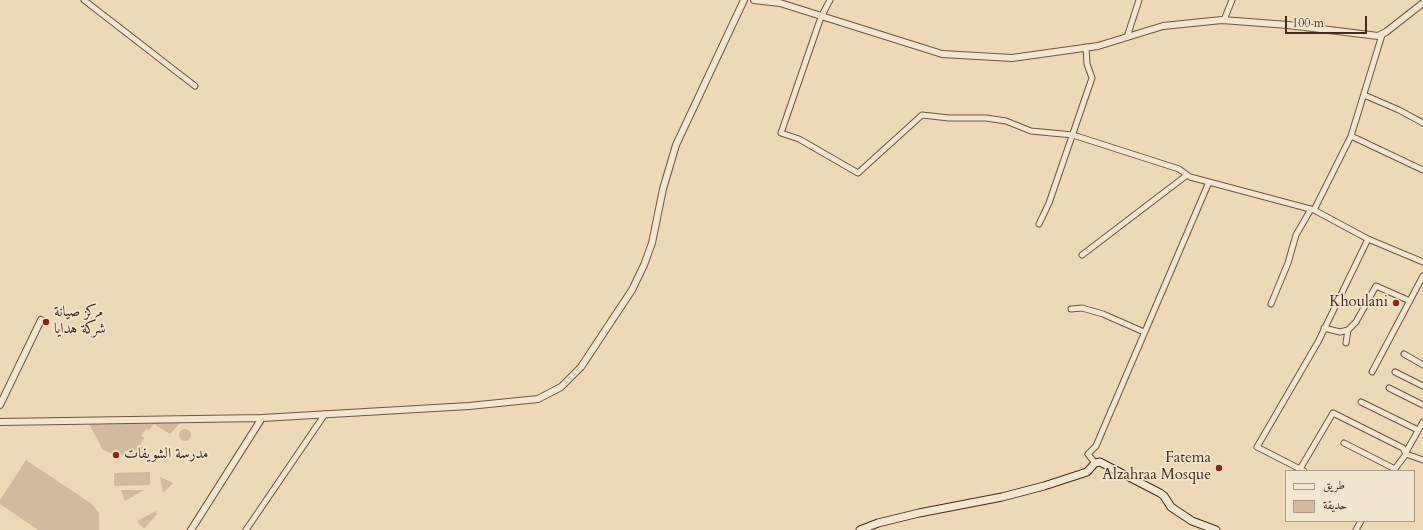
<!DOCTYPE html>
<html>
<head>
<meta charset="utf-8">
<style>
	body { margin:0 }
	#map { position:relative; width:1423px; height:530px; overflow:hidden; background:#edd8b8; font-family:Cardo,Amiri,serif }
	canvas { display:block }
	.legend { position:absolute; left:1285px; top:470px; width:130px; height:52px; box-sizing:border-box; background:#f3e6d1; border:1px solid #ae9a88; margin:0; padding:5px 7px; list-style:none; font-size:12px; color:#46291a }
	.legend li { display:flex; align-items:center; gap:8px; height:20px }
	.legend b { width:20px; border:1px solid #ae9a88 }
	.scale { position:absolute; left:1285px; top:16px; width:82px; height:18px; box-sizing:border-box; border:2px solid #46291a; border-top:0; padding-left:5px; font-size:12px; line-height:14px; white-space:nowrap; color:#46291a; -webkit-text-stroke:3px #f3e6d1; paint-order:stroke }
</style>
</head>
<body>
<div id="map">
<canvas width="1423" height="530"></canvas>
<ul class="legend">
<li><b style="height:5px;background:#f3e6d1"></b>طريق</li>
<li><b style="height:11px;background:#d1ba9d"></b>حديقة</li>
</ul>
<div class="scale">100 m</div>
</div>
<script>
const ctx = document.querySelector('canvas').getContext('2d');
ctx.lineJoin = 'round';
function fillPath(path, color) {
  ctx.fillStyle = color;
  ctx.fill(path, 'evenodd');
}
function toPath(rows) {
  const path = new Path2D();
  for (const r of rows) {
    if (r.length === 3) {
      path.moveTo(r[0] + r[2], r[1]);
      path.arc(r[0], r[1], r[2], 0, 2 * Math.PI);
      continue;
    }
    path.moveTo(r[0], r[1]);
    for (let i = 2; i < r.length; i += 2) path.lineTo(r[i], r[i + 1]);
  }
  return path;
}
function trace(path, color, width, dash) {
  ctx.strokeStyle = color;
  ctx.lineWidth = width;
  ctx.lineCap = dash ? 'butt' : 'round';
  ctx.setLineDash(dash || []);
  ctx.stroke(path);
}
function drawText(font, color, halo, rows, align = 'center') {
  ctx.font = font + ' Cardo,Amiri,serif';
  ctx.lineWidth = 3.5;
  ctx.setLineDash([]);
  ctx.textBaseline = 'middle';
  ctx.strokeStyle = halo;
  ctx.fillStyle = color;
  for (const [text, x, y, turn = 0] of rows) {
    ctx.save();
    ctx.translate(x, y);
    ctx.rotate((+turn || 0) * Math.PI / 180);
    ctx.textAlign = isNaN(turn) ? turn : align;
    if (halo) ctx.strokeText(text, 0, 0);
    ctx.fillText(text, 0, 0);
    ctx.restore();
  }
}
fillPath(toPath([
	[181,422,170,434,154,424,149,430,146,429,141,436,144,438,140,445,146,450,143,456,116,455,103,450,89,424],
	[185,435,6],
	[26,460,92,504,99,513,99,530,38,530,0,504,0,500],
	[150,472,150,485,114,486,114,473],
	[160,477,173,483,163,493],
	[121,490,144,490,125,501],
	[156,511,157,514,144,529,137,521]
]), '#d1ba9d');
const minor = toPath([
	[84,0,195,86],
	[830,0,821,17,781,133,799,139,858,173,922,115,949,118,986,118,1006,121,1031,131,1073,135,1179,169,1190,177,1209,182],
	[1224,20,1232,0],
	[1127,37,1139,0],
	[1364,95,1399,110,1423,123],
	[1351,136,1423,170],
	[1314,210,1351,136,1382,35],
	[1039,224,1049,203,1092,78,1087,64,1086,47],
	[1082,255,1187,175],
	[1271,304,1288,263,1296,235,1311,209],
	[1071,309,1082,308,1103,314,1144,332],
	[1324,328,1340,332,1348,330,1356,322,1376,286,1410,301],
	[1346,343,1348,330],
	[1404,354,1423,365],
	[1372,372,1423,276],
	[1395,372,1423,386],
	[1389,388,1423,405],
	[1361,402,1418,430],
	[1344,443,1395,469],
	[1406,452,1423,422],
	[1095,463,1088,454,1096,446,1209,182,1314,210,1368,239,1423,262],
	[1300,469,1333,413,1403,448,1406,454],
	[1394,470,1406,454,1423,460],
	[1304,471,1257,447,1318,342,1368,239],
	[246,530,325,414],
	[1356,530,1361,521]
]);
const tertiary = toPath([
	[754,0,780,3,942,54,1012,58,1098,46,1163,26,1222,20,1288,25,1378,36,1386,32,1423,3],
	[0,405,41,320],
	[262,418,469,406,538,399,561,387,581,367,632,290,644,265,652,243,663,189,676,145,744,0],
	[0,422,262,418,191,530]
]);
const secondary = toPath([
	[860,530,878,523,919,513,1002,497,1044,486,1087,472,1095,463,1100,462,1160,493,1164,496,1171,507,1192,521,1216,530]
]);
trace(minor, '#705542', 7);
trace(tertiary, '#705542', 8);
trace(secondary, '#46291a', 9);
trace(minor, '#f3e6d1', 5);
trace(tertiary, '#f3e6d1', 6);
trace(secondary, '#f3e6d1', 7);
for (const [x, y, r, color] of [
	[1396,303,4,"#8f2418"],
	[46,322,4,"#8f2418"],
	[116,455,4,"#8f2418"],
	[1219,468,4,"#8f2418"]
]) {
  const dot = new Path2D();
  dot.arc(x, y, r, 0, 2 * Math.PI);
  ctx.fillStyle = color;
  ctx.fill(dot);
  trace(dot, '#f3e6d1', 1.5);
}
drawText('15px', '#46291a', '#f3e6d1', [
	["Khoulani",1388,303],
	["مركز صيانة",54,313,"left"],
	["شركة هدايا",54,330,"left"],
	["مدرسة الشويفات",124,455,"left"],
	["Fatema",1211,459],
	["Alzahraa Mosque",1211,476]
], 'right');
</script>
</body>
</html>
